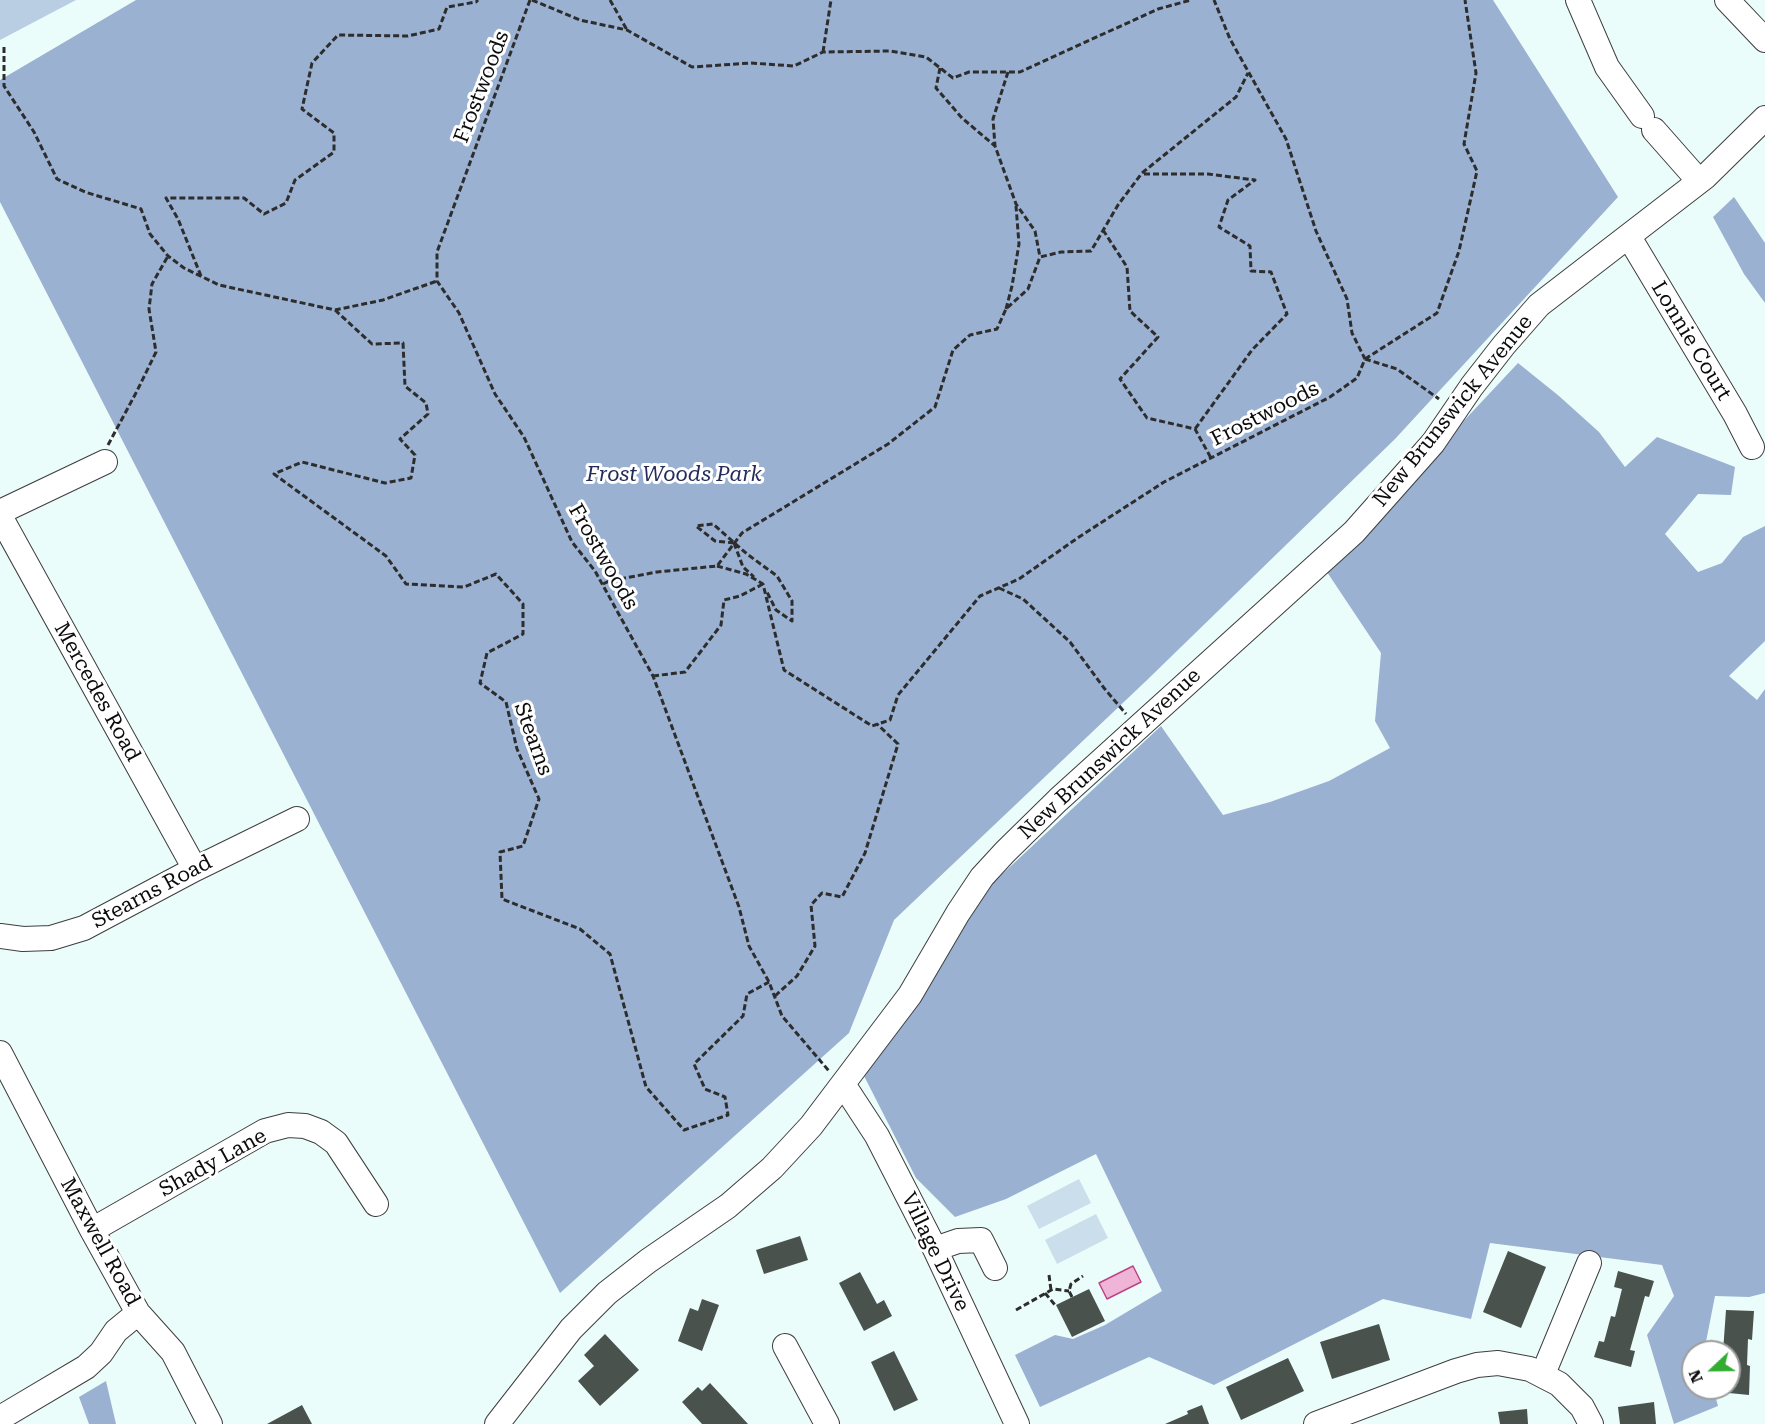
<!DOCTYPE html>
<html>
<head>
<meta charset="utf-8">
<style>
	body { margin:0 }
	#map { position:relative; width:1765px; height:1424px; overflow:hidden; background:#ebfdfa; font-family:"Roboto Serif",serif }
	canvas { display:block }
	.north { position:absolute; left:1681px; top:1340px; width:60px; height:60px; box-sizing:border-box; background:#fff; border:2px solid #9d9d9d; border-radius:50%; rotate:248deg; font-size:16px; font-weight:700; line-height:24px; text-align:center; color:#0b0b0b }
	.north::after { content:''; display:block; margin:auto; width:21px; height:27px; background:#33ac32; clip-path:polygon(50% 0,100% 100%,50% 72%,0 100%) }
</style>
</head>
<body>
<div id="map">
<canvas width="1765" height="1424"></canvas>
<div class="north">N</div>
</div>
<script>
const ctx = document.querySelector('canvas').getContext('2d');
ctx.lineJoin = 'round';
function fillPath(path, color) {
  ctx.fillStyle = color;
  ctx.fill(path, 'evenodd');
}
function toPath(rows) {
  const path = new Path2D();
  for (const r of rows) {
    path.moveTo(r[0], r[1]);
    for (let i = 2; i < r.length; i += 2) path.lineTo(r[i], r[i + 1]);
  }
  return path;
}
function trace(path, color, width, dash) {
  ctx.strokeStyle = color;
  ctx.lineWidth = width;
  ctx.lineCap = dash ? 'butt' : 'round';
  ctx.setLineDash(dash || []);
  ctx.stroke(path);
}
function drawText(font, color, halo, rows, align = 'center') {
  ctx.font = font + ' "Roboto Serif",serif';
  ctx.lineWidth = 6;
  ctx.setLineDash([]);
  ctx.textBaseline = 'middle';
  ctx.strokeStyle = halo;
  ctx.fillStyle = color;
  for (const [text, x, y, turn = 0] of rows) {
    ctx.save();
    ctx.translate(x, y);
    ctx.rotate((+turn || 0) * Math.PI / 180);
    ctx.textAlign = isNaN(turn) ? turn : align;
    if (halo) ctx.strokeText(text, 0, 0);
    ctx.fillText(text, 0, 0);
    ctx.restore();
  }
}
fillPath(toPath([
	[0,0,76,0,0,40]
]), '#b9cde3');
fillPath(toPath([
	[136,0,1493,0,1618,197,1395,439,1146,681,894,920,849,1033,560,1293,0,202,0,80],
	[1734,197,1765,243,1765,303,1744,274,1713,217],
	[1518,363,1559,396,1599,432,1625,467,1657,437,1735,467,1731,495,1698,494,1665,534,1698,572,1722,563,1743,537,1765,526,1765,641,1729,676,1757,700,1765,689,1765,1293,1749,1297,1715,1296,1704,1352,1693,1352,1693,1388,1713,1388,1718,1406,1674,1424,1647,1335,1674,1296,1662,1265,1490,1243,1471,1319,1383,1299,1214,1385,1149,1357,1040,1407,1015,1355,1055,1335,1073,1339,1105,1325,1162,1291,1096,1154,1006,1199,955,1217,916,1178,861,1070,983,892,1161,726,1223,815,1270,802,1329,781,1390,748,1375,721,1381,653,1325,569],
	[106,1381,116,1424,89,1424,79,1397]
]), '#9ab1d2');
fillPath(toPath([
	[1079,1179,1091,1203,1039,1229,1027,1206],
	[1096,1214,1108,1238,1057,1264,1045,1240]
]), '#cadeeb');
const water = toPath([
	[1133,1266,1141,1282,1107,1299,1099,1283,1133,1266]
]);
fillPath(water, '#efb5d7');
trace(water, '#be4488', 1.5);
fillPath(toPath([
	[800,1236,808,1260,764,1274,756,1250],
	[1508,1251,1546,1267,1521,1328,1483,1312],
	[1618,1271,1654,1281,1649,1297,1645,1296,1630,1350,1635,1351,1631,1367,1594,1357,1599,1341,1604,1342,1611,1316,1615,1317,1622,1289,1614,1287],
	[860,1272,877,1304,884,1300,892,1316,864,1331,839,1283],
	[1089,1289,1105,1321,1072,1337,1056,1305],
	[702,1299,719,1305,702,1351,678,1341,690,1308,698,1311],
	[1726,1310,1754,1311,1752,1340,1748,1339,1747,1365,1750,1366,1749,1395,1729,1393,1729,1352,1723,1352],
	[1379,1324,1390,1360,1332,1379,1320,1342],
	[605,1334,639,1370,600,1406,578,1381,594,1366,584,1355],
	[894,1351,918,1400,894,1411,871,1362],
	[1288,1358,1304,1391,1241,1420,1226,1387],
	[710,1383,748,1424,702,1424,682,1402,698,1387,702,1391],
	[1654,1402,1656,1424,1620,1424,1618,1407],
	[302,1405,312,1424,267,1424],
	[1202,1405,1209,1424,1165,1424,1188,1414,1187,1411],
	[1527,1409,1528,1424,1500,1424,1498,1412]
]), '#49524d');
const minor = toPath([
	[1578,0,1607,67,1642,116],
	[1727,0,1765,40],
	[1654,130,1699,181],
	[1629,237,1735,414,1752,447],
	[0,512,105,462],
	[0,516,195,869],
	[0,936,23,939,51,938,84,928,195,869,297,819],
	[0,1053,92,1230,138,1313,173,1352,210,1424],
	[843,1084,877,1136,935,1249,1017,1424],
	[92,1230,265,1131,288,1125,305,1126,321,1132,336,1143,376,1204],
	[935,1249,958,1241,981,1240,995,1268],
	[785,1346,827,1424],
	[1543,1374,1589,1263],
	[0,1418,86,1367,101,1353,116,1331,138,1313],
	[497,1424,571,1329,607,1293,648,1261,728,1206,772,1168,811,1126,910,995,958,913,982,877,1005,852,1058,800,1354,532,1433,443,1472,386,1504,345,1539,305,1705,177,1765,118],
	[1316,1424,1456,1371,1477,1365,1498,1363,1530,1369,1559,1384,1582,1407,1591,1424]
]);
trace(minor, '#3e3e3e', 26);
trace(toPath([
	[530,0,437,252,437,281,459,313,495,394,524,437,572,542,595,571,653,676,739,907,749,946,769,982,782,1016,829,1071],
	[532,0,580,20,627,30,692,67,751,63,794,66,823,52,890,51,926,57,953,78,969,72,1020,72,1158,9,1191,0],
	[610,0,627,30],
	[4,47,4,86,34,132,57,179,85,192,141,209,150,234,168,256,184,268,219,285,335,310,383,300,437,281],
	[823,52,831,0],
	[940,68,936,88,962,118,995,146],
	[1008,72,993,119,995,146,1016,204,1035,231,1040,257],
	[1144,174,1208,174,1255,180,1228,200,1219,227,1250,246,1251,271,1271,272,1287,314,1252,350,1195,429],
	[1103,230,1127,267,1130,311,1158,337,1120,379,1147,418,1195,429,1211,458],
	[201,276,178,219,166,198,244,198,264,214,286,203,295,180,334,152,334,133,302,109,312,63,338,35,408,36,439,29,447,7,476,2,478,0],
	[1006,309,1012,286,1019,244,1016,206],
	[335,310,372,344,403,343,405,386,426,403,428,414,400,439,415,455,411,478,385,483,302,462,274,474,386,556,406,584,464,587,496,574,523,604,523,634,487,653,480,683,506,702,517,749,539,799,523,846,500,852,502,899,580,929,610,954,646,1087,684,1130,728,1115,725,1097,705,1089,694,1064,743,1016,747,994,769,982],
	[1365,359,1437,313,1459,251,1477,171,1464,144,1476,73,1465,0],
	[1365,359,1397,369,1439,399],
	[108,445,137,391,156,352,149,309,152,284,168,256],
	[734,543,743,567,754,577],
	[734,543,715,541,696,526,713,524,747,554,777,576,792,601,792,621,776,610,766,590],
	[717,566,746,574,763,584,784,670,872,726,890,720,898,695,980,596,1019,579,1079,537,1164,482,1330,397,1357,378,1365,359,1352,333,1347,299,1316,231,1286,139,1230,39,1214,0],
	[603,584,609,581,657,572,717,566,742,533,888,444,935,407,953,350,970,335,997,329,1006,309,1028,289,1040,257,1061,252,1091,251,1118,205,1142,173,1236,97,1248,73],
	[999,588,1023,599,1070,642,1104,688,1126,714],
	[653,676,685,672,721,625,724,600,740,596,763,584],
	[775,996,797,976,815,946,811,905,822,893,842,897,865,853,898,744,877,724],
	[1049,1275,1051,1290],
	[1045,1293,1055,1305],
	[1072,1297,1069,1291,1071,1284,1083,1276],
	[1016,1310,1053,1289,1069,1291]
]), '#2d2d2d', 3, [6, 3]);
trace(minor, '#fff', 24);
drawText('21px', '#0b0b0b', '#fff', [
	["Frostwoods",482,87,-69],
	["Lonnie Court",1691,341,59],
	["New Brunswick Avenue",1453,411,-51],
	["Frostwoods",1265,414,-27],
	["Frostwoods",603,557,60],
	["Mercedes Road",97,692,61],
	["Stearns",533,739,70],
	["New Brunswick Avenue",1110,754,-43],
	["Stearns Road",152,892,-28],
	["Shady Lane",213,1163,-29],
	["Maxwell Road",100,1242,61],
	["Village Drive",935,1252,64]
]);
drawText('italic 21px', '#232c5b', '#fff', [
	["Frost Woods Park",674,475]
]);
</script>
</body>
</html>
